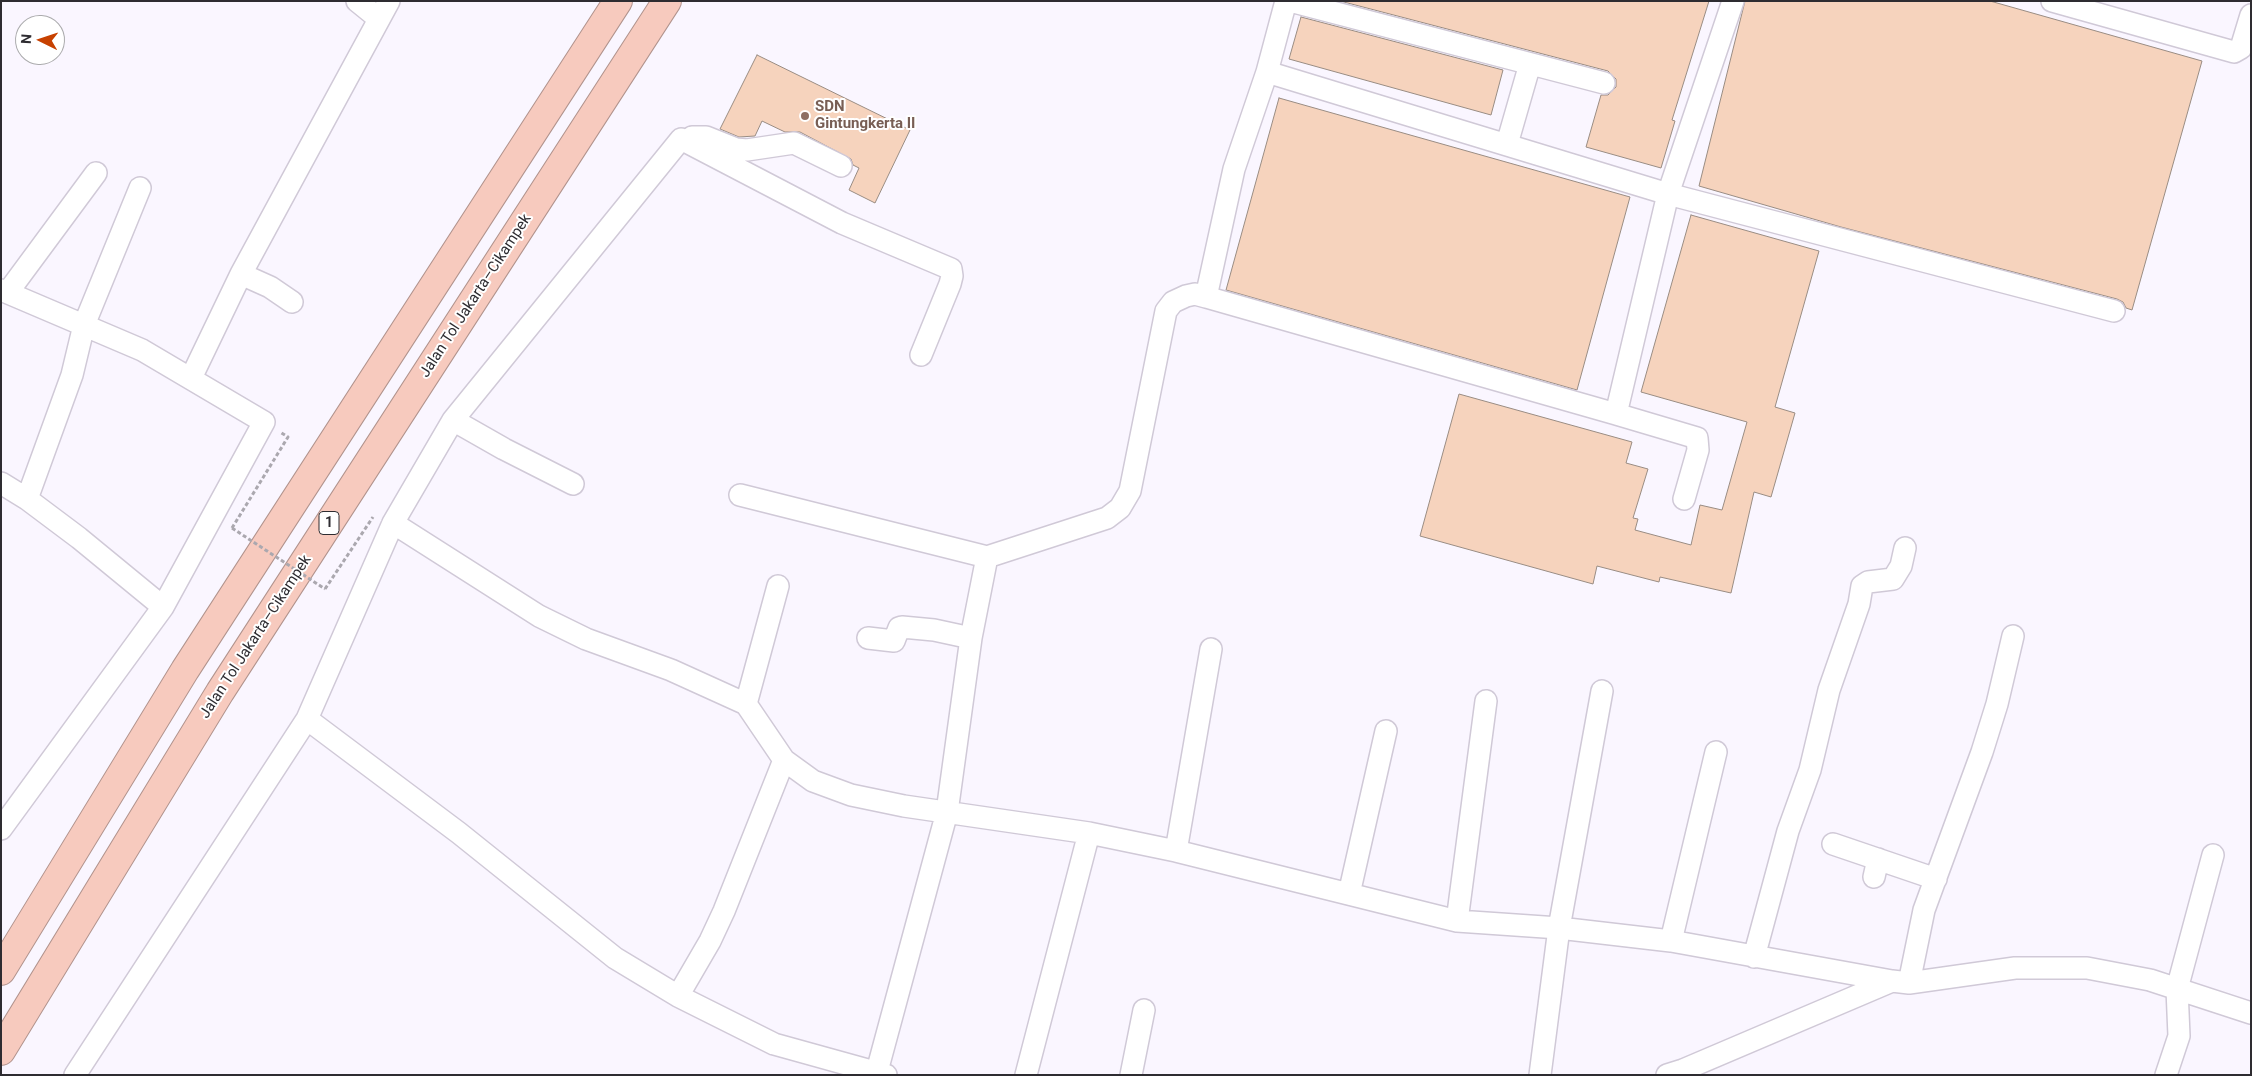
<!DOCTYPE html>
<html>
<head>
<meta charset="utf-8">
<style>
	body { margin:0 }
	#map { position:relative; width:2252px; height:1076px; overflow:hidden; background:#faf6ff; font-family:Roboto,sans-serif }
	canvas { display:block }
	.frame { position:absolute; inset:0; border:2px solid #2e2c31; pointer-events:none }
	.north { position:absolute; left:15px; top:15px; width:50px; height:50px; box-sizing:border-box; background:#fff; border:1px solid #ababad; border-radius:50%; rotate:274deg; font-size:14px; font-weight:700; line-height:20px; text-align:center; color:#2e2c31 }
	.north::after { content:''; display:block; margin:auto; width:18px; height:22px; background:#c74101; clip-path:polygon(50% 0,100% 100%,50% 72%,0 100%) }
</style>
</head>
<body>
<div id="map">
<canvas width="2252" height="1076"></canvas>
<div class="frame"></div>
<div class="north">N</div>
</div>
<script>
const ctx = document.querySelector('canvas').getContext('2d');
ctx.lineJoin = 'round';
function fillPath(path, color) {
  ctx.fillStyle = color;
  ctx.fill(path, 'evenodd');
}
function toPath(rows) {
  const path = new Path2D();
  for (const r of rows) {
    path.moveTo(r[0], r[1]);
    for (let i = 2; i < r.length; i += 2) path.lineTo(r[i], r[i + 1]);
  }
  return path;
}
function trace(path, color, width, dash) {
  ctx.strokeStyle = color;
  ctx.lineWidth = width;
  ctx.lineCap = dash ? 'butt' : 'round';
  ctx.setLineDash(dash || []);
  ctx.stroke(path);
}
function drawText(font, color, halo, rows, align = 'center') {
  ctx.font = font + ' Roboto,sans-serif';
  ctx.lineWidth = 4;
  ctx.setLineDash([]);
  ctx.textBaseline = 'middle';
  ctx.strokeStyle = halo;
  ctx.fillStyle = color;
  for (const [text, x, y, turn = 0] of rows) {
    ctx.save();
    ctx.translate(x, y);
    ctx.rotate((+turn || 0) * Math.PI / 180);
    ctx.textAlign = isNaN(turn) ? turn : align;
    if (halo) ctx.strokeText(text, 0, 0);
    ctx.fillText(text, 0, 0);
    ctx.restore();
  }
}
const building = toPath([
	[1340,1,1709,1,1672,120,1675,121,1661,168,1586,147,1601,95,1608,95,1616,87,1616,79,1608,71,1340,1],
	[1745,1,1990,1,2202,61,2132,310,2126,308,2123,302,2117,299,1841,227,1699,186,1745,1],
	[1301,17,1503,70,1491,115,1289,59,1301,17],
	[757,55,910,130,875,203,849,190,859,168,853,165,851,159,800,132,785,132,762,121,755,136,739,137,720,129,757,55],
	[1279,98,1630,197,1577,390,1226,290,1279,98],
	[1691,215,1819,251,1775,407,1795,413,1771,497,1754,492,1731,593,1660,577,1659,582,1597,566,1593,584,1420,536,1459,394,1632,442,1626,463,1648,469,1633,518,1638,519,1635,530,1691,545,1700,505,1722,510,1747,422,1641,392,1691,215]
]);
fillPath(building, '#f6d3bd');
trace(building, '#998c83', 1);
const minor = toPath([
	[357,1,378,18],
	[1290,1,1604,83],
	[1733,1,1668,194,2114,311],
	[2052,1,2234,52,2241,48,2251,15],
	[692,137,706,137,736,149,747,150,794,143,841,166],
	[1507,144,1530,64],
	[241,274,270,287,292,302],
	[1,290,142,350,264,422,163,607,1,829],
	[8,292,96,173],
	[1206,297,1616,414,1668,194,1267,72],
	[191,378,241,274,389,1],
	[1616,414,1697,438,1698,450,1684,499],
	[453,420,504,449,573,484],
	[1,483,27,499,79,538,163,607],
	[740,495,987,557,1107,518,1120,508,1130,491,1166,311,1173,302,1186,296,1195,294,1206,297,1234,169,1267,72,1286,1],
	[27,499,72,375,84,325,140,188],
	[393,523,539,616,586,639,671,670,746,704,784,760,813,781,851,795,904,806,1089,833,1176,851,1457,921,1559,928,1671,941,1892,981],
	[868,638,894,641,899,628,902,627,934,630,971,638],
	[746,704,778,586],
	[307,719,459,833,615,958,678,996,774,1044,886,1075],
	[1833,844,1936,879],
	[1176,851,1211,649],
	[1874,877,1878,859],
	[1349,894,1386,731],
	[1457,921,1486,701],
	[1671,941,1716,752],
	[1754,957,1788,831,1810,770,1829,690,1859,604,1862,586,1868,582,1893,579,1901,566,1905,548],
	[1909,983,1924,910,1982,752,1997,704,2013,636],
	[678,996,710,941,724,911,784,760],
	[75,1075,307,719,393,523,453,420,681,139,842,223,951,269,952,276,950,284,921,355],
	[876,1075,947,812,971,638,987,557],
	[1026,1075,1089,833],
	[1131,1075,1144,1010],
	[1540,1075,1559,928,1602,691],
	[1667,1075,1683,1070,1892,981,1909,983,2015,968,2087,968,2150,980,2251,1013],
	[2166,1075,2179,1036,2177,989,2213,855]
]);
const highway = toPath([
	[1,971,185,670,618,1],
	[1,1051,220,692,667,1]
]);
trace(minor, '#d0c9d7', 24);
trace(highway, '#b1938d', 30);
trace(toPath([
	[232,528,288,437,280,432],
	[325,589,373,517]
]), '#aba8af', 3, [4, 2.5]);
trace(minor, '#fff', 21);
trace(highway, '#f7cabe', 28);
trace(toPath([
	[232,528,325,589]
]), '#aba8af', 3, [4, 2.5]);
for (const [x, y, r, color] of [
	[805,116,5,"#8d6e63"]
]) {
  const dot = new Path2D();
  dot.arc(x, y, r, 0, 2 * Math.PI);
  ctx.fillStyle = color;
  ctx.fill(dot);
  trace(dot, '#fff', 2);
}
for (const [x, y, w] of [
	[329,523,20]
]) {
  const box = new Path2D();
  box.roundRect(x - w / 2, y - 11.5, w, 23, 4);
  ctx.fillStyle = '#fff';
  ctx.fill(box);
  trace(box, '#2e2c31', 1);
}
drawText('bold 14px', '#2e2c31', null, [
	["1",329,523]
]);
drawText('bold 15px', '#785e54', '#fff', [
	["SDN",815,107],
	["Gintungkerta II",815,124]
], 'left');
drawText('15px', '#2e2c31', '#fff', [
	["Jalan Tol Jakarta–Cikampek",476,296,-57],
	["Jalan Tol Jakarta–Cikampek",256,637,-57]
]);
</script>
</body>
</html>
